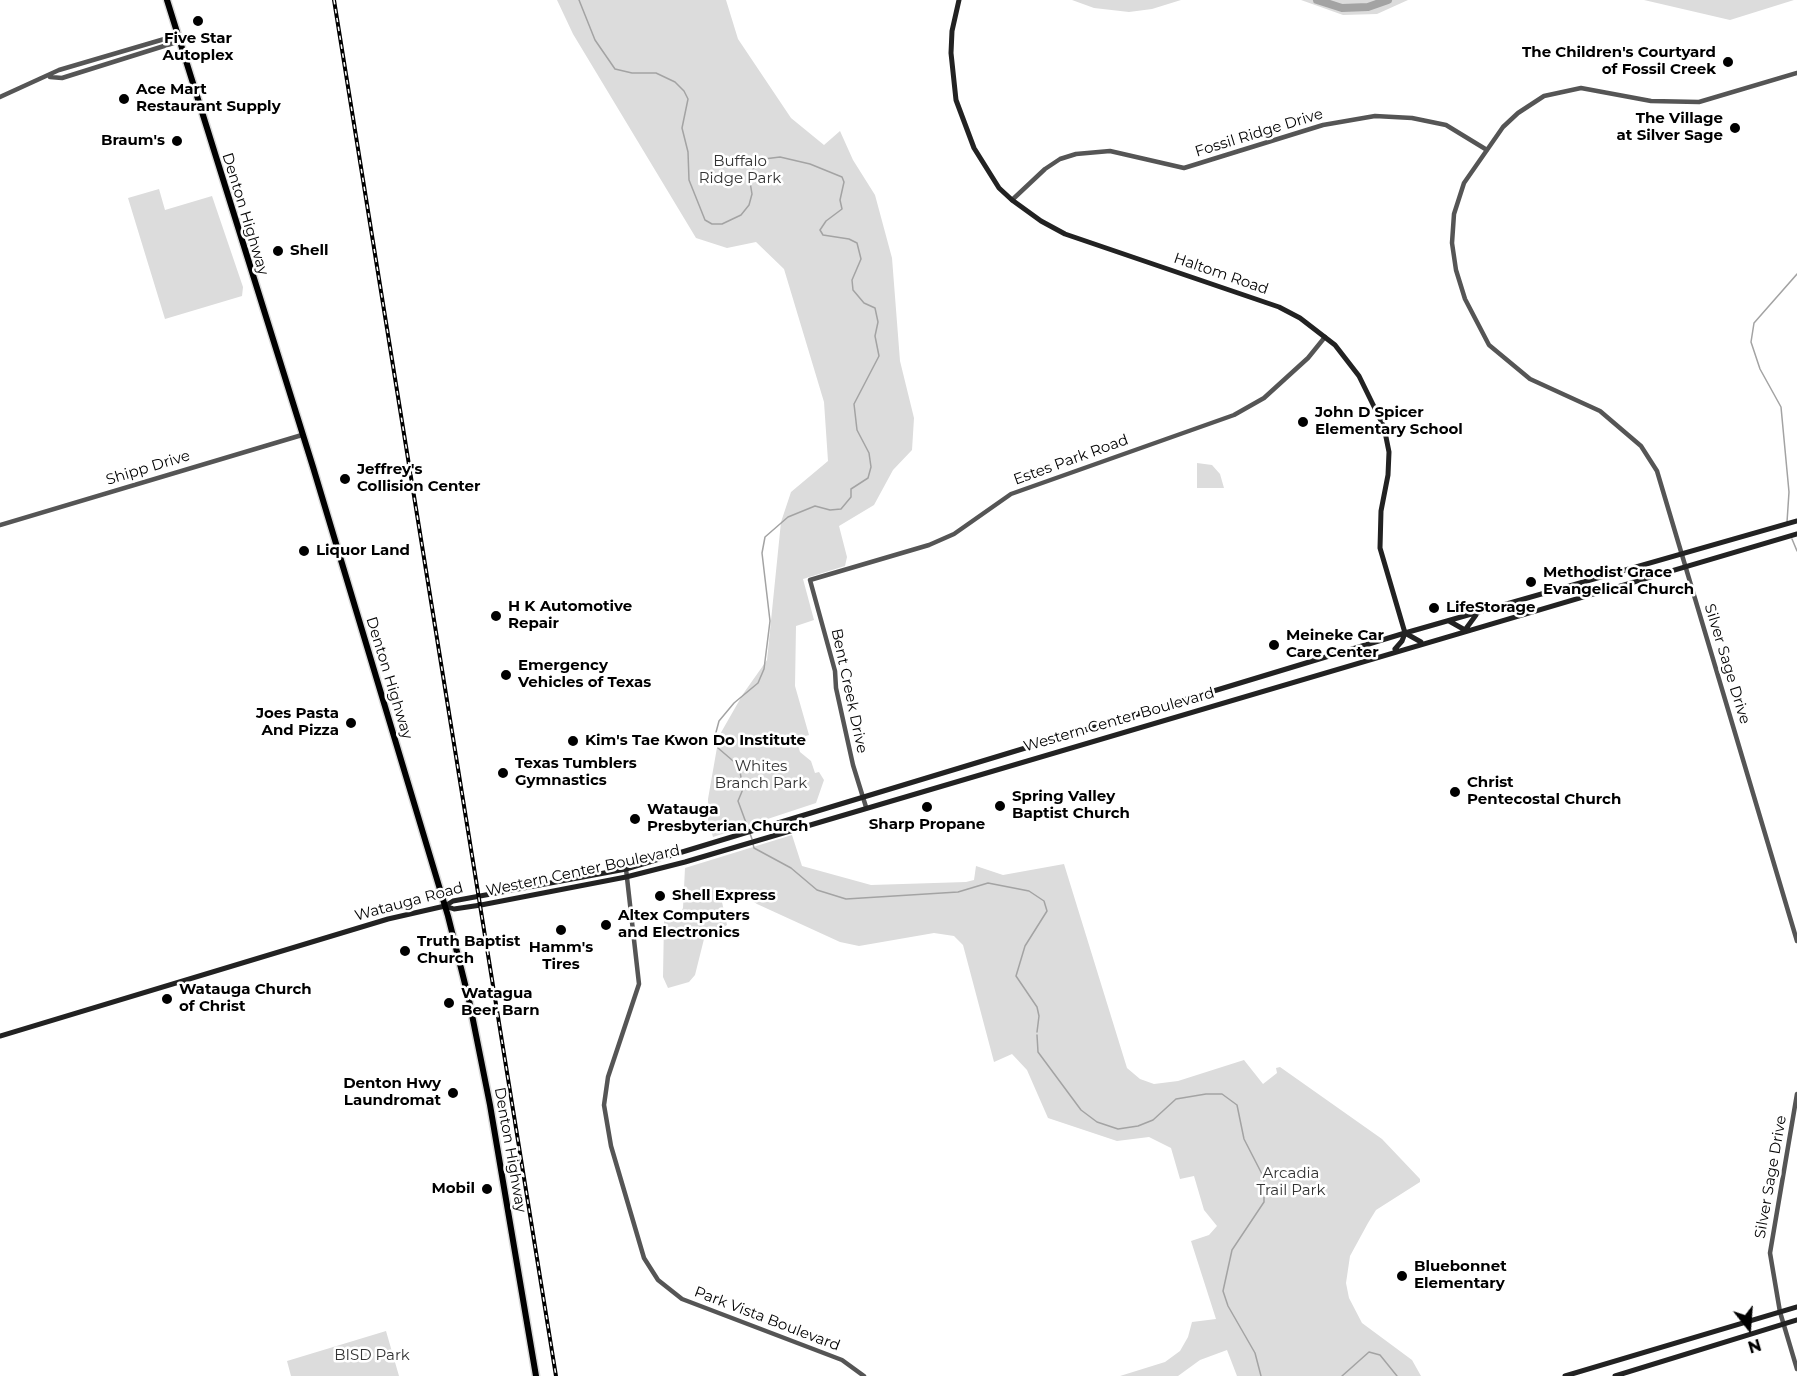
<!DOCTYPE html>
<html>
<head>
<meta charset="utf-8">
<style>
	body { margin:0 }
	#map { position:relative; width:1797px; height:1376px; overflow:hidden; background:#fff; font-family:Montserrat,sans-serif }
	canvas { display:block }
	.north { position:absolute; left:1719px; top:1298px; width:60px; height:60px; -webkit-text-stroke:4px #fff; paint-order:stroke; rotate:163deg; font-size:16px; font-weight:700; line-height:24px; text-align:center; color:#000 }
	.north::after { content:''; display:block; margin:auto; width:21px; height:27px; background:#000; clip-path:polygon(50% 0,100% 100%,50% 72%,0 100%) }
</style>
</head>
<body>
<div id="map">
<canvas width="1797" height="1376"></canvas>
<div class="north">N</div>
</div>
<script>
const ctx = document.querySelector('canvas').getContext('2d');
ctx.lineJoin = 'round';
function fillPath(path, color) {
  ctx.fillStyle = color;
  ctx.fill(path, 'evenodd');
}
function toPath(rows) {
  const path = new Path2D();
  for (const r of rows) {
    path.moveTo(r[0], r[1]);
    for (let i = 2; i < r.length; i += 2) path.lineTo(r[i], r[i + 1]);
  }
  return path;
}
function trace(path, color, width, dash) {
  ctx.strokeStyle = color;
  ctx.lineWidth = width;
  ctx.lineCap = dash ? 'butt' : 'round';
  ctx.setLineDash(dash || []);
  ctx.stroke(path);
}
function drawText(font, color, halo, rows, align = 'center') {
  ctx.font = font + ' Montserrat,sans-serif';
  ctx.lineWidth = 5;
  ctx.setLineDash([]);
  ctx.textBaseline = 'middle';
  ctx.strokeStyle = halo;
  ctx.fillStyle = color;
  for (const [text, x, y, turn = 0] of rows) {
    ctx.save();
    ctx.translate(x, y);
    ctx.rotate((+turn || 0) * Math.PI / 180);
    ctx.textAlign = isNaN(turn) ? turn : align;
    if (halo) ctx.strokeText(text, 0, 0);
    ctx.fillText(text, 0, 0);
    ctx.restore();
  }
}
fillPath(toPath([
	[557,0,726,0,738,39,791,118,824,145,840,131,853,160,875,195,892,258,900,361,914,418,912,450,893,470,874,505,839,526,847,557,845,566,803,579,814,620,796,626,795,686,809,735,796,739,800,752,811,761,815,773,819,772,824,780,816,803,713,837,708,820,708,799,719,736,743,694,767,660,781,522,791,492,828,461,824,402,784,269,756,242,727,248,696,238,573,34],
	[1072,0,1181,0,1152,9,1129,12,1094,8],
	[1301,0,1408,0,1377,14,1343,15],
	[1644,0,1794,0,1730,20],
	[159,189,165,210,212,196,243,287,242,296,165,319,128,198],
	[1197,463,1212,465,1220,474,1224,488,1197,488],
	[792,835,802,866,871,885,966,882,974,880,976,866,1003,875,1064,864,1127,1068,1140,1079,1154,1084,1178,1081,1244,1060,1263,1084,1277,1073,1276,1068,1280,1067,1382,1139,1420,1179,1420,1182,1376,1210,1368,1223,1350,1256,1346,1283,1349,1298,1362,1323,1412,1360,1421,1376,1237,1376,1227,1350,1200,1360,1178,1376,1120,1376,1165,1362,1180,1351,1188,1337,1192,1322,1216,1319,1191,1241,1209,1235,1217,1226,1204,1210,1194,1176,1180,1179,1171,1148,1149,1137,1117,1141,1048,1118,1027,1070,1012,1054,994,1062,963,945,954,936,934,933,859,946,840,942,757,904,745,896,722,902,727,925,704,939,695,975,689,982,668,988,663,977,664,920,679,916,683,908,685,868],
	[386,1331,399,1376,291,1376,287,1361]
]), '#dcdcdc');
trace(toPath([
	[579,0,595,40,615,69,632,73,656,73,675,82,684,91,688,99,682,128,688,152,689,180,705,220,712,224,722,224,741,215,749,205,752,194,749,176,753,169,764,159,780,157,810,164,842,177,844,182,840,200,842,209,826,221,820,230,823,235,849,239,857,243,861,259,852,280,853,290,864,303,875,308,878,322,875,336,879,356,854,404,857,430,869,453,871,467,868,478,851,489,851,497,841,509,830,510,815,506,788,517,765,537,762,553,770,621,764,669,758,683,734,703,719,721,715,736,718,748,739,766,743,789,738,801,752,839],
	[1787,522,1789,492,1781,407,1760,369,1751,342,1754,323,1797,274],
	[1792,539,1797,551],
	[753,844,754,848,791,868,817,890,846,899,958,892,988,883,1029,891,1044,901,1047,911,1025,946,1016,976,1037,1007,1039,1016,1037,1032],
	[1037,1035,1038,1052,1081,1110,1097,1122,1118,1129,1138,1126,1153,1120,1176,1099,1206,1094,1222,1094,1237,1105,1244,1139,1264,1178,1264,1202,1232,1250,1223,1291,1228,1306,1255,1353,1261,1376],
	[1342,1376,1369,1352,1380,1355,1397,1376]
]), '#a3a3a3', 1.5);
trace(toPath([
	[1317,0,1342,8,1368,7,1388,0]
]), '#a3a3a3', 8);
const primary = toPath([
	[167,0,313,467,448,916,469,1000,490,1105,536,1376]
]);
trace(primary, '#dbdbdb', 9);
trace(toPath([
	[1797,73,1699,102,1651,101,1581,88,1544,96,1518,113,1503,127,1464,183,1454,214,1452,243,1456,270,1465,299,1489,345,1530,379,1600,411,1641,446,1657,471,1797,941],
	[50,77,62,78,180,41],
	[0,97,59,70,178,35],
	[1012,200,1045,169,1060,159,1076,154,1110,151,1184,168,1323,125,1375,116,1412,118,1446,125,1487,150],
	[0,525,302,435],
	[866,807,853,765,836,688,835,671,810,580,929,545,954,534,1011,494,1234,415,1264,398,1308,358,1325,337],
	[626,869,639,984,608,1077,604,1105,611,1146,644,1258,658,1280,682,1299,842,1360,864,1376],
	[1797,1094,1770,1253,1780,1312,1797,1369]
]), '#555', 4.5);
trace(toPath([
	[959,0,952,31,951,53,956,100,974,148,999,188,1012,200,1041,221,1065,234,1279,307,1300,318,1335,345,1359,376,1384,427,1389,452,1388,475,1381,511,1380,548,1405,633],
	[1449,621,1465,630],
	[1465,630,1476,615],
	[1405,633,1421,642],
	[1395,649,1402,641,1405,633],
	[445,906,454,909,481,905,626,877,685,862,1797,534],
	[0,1036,388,919,445,906,453,901,626,869,1405,633,1797,521],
	[1565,1376,1797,1307],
	[1615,1376,1797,1320]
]), '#222', 5);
trace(primary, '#000', 6);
const rail = toPath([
	[334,0,556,1376]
]);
trace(rail, '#000', 4);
trace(rail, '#fff', 1.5, [4.5]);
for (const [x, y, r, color] of [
	[198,21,6,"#000"],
	[1728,62,6,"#000"],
	[124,99,6,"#000"],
	[1735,128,6,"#000"],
	[177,141,6,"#000"],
	[278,251,6,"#000"],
	[1303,422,6,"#000"],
	[345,479,6,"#000"],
	[304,551,6,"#000"],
	[1531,582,6,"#000"],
	[1434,608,6,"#000"],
	[496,616,6,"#000"],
	[1274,645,6,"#000"],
	[506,675,6,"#000"],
	[351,723,6,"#000"],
	[573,741,6,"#000"],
	[503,773,6,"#000"],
	[1455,792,6,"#000"],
	[1000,806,6,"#000"],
	[927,807,6,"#000"],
	[635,819,6,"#000"],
	[660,896,6,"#000"],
	[606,925,6,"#000"],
	[561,930,6,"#000"],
	[405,951,6,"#000"],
	[167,999,6,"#000"],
	[449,1003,6,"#000"],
	[453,1093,6,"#000"],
	[487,1189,6,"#000"],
	[1402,1276,6,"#000"]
]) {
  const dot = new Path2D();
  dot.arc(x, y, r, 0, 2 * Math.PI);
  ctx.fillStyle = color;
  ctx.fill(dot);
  trace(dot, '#fff', 2);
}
drawText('bold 15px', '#000', '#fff', [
	["Five Star",198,39,"center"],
	["Autoplex",198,56,"center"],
	["The Children's Courtyard",1716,53,"right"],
	["of Fossil Creek",1716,70,"right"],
	["Ace Mart",136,90],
	["Restaurant Supply",136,107],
	["The Village",1723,119,"right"],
	["at Silver Sage",1723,136,"right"],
	["Braum's",165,141,"right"],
	["Shell",290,251],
	["John D Spicer",1315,413],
	["Elementary School",1315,430],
	["Jeffrey's",357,470],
	["Collision Center",357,487],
	["Liquor Land",316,551],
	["Methodist Grace",1543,573],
	["Evangelical Church",1543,590],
	["H K Automotive",508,607],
	["Repair",508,624],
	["LifeStorage",1446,608],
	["Meineke Car",1286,636],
	["Care Center",1286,653],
	["Emergency",518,666],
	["Vehicles of Texas",518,683],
	["Joes Pasta",339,714,"right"],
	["And Pizza",339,731,"right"],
	["Kim's Tae Kwon Do Institute",585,741],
	["Texas Tumblers",515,764],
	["Gymnastics",515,781],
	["Christ",1467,783],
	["Pentecostal Church",1467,800],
	["Spring Valley",1012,797],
	["Baptist Church",1012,814],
	["Watauga",647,810],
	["Presbyterian Church",647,827],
	["Sharp Propane",927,825,"center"],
	["Shell Express",672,896],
	["Altex Computers",618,916],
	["and Electronics",618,933],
	["Truth Baptist",417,942],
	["Church",417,959],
	["Hamm's",561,948,"center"],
	["Tires",561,965,"center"],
	["Watauga Church",179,990],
	["of Christ",179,1007],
	["Watagua",461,994],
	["Beer Barn",461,1011],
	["Denton Hwy",441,1084,"right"],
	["Laundromat",441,1101,"right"],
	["Mobil",475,1189,"right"],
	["Bluebonnet",1414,1267],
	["Elementary",1414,1284]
], 'left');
drawText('15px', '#000', '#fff', [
	["Fossil Ridge Drive",1259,133,-17],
	["Denton Highway",245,214,73],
	["Haltom Road",1221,274,19],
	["Estes Park Road",1071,460,-20],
	["Shipp Drive",148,468,-17],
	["Silver Sage Drive",1727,664,73],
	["Denton Highway",389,678,73],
	["Bent Creek Drive",849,691,78],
	["Western Center Boulevard",1119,720,-16],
	["Western Center Boulevard",583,871,-12],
	["Watauga Road",409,902,-15],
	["Denton Highway",510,1150,80],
	["Silver Sage Drive",1771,1177,-80],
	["Park Vista Boulevard",767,1319,21]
]);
drawText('15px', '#333', '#fff', [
	["Buffalo",740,162],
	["Ridge Park",740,179],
	["Whites",761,767],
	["Branch Park",761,784],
	["Arcadia",1291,1174],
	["Trail Park",1291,1191],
	["BISD Park",372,1356]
]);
</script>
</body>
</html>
